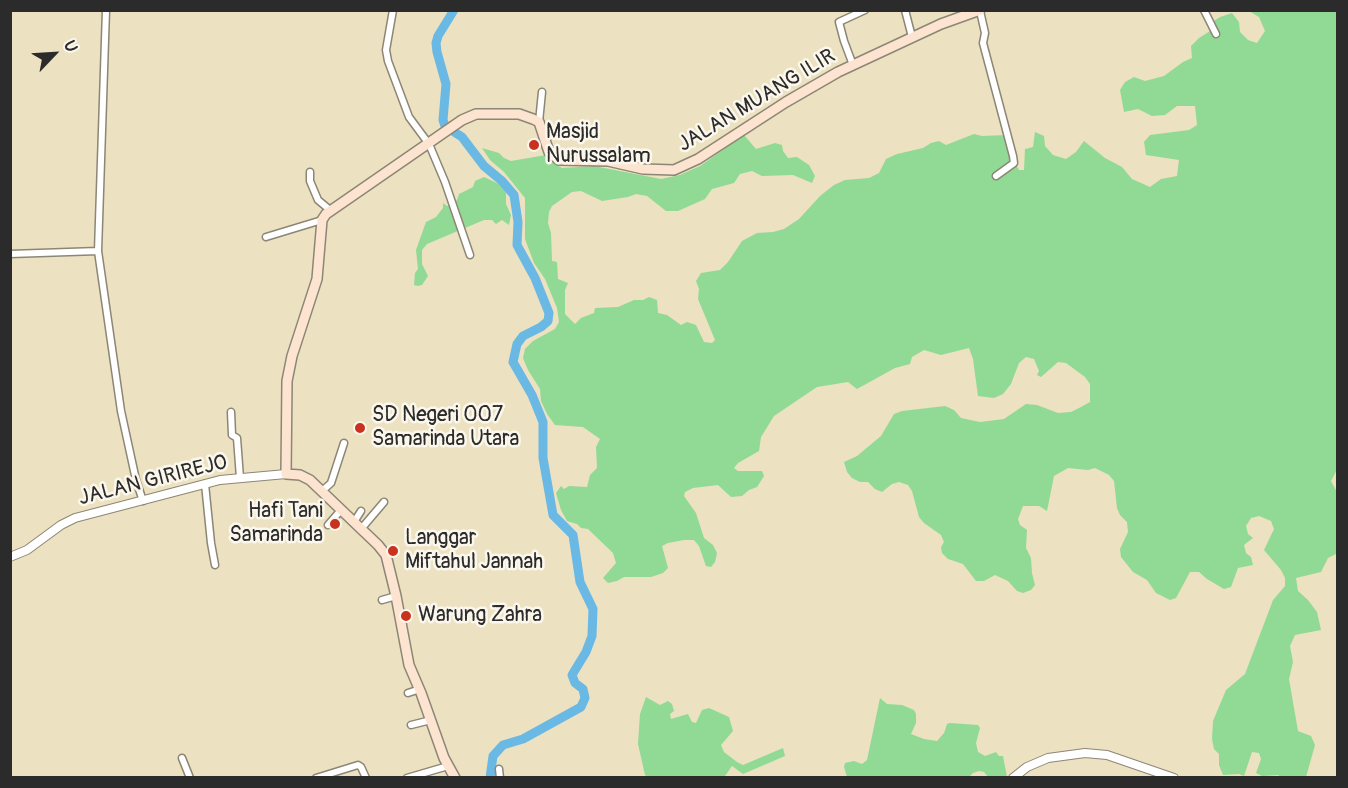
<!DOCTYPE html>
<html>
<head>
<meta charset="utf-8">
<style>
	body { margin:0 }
	#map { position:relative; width:1348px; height:788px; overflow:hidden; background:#ece1c0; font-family:Pangolin,sans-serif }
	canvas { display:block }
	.frame { position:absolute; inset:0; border:12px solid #2b2b2b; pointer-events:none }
	.north { position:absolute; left:24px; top:24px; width:60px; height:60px; -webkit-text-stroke:4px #fbf7ec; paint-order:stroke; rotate:65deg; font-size:16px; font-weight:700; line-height:24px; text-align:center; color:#2b2b2b }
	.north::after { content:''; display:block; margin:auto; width:21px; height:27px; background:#2b2b2b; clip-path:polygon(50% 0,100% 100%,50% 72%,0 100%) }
</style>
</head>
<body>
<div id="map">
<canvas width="1348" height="788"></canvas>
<div class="frame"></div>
<div class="north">U</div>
</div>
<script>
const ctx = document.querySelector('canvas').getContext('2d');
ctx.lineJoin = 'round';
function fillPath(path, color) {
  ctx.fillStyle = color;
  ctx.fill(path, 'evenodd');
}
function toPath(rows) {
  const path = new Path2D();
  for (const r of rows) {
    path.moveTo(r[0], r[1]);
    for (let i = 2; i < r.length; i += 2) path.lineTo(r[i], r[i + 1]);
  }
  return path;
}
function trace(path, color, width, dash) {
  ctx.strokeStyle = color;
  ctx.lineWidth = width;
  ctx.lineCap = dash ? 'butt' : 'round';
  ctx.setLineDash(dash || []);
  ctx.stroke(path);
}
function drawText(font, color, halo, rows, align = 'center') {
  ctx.font = font + ' Pangolin,sans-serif';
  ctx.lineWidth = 5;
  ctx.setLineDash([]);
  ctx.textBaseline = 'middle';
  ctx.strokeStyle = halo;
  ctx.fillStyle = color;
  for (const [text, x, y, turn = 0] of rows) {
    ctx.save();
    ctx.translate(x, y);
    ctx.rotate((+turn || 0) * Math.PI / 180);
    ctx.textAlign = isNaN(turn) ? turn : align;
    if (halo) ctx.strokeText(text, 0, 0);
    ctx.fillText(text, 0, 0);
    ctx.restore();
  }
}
fillPath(toPath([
	[1249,11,1337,11,1338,468,1331,481,1337,492,1338,553,1328,558,1321,572,1296,578,1298,591,1308,600,1317,612,1321,630,1295,635,1290,646,1293,662,1289,679,1298,731,1311,736,1315,745,1306,777,1278,777,1279,775,1262,776,1256,773,1261,759,1259,753,1252,752,1244,776,1239,774,1223,775,1219,765,1219,754,1214,749,1212,739,1213,721,1226,690,1245,674,1273,600,1285,586,1285,578,1281,570,1264,550,1274,529,1271,521,1259,516,1251,518,1246,526,1248,534,1253,538,1244,545,1246,553,1251,557,1253,565,1238,568,1231,587,1224,589,1207,579,1199,572,1190,572,1176,598,1170,600,1156,593,1147,580,1133,572,1121,557,1120,549,1128,532,1127,522,1120,515,1117,508,1114,481,1109,475,1095,468,1088,470,1068,468,1054,476,1047,511,1039,506,1023,506,1018,519,1020,525,1027,530,1026,548,1031,558,1032,573,1035,585,1031,590,1023,593,1017,591,1008,581,995,575,984,581,976,581,963,564,948,559,942,553,941,547,944,542,941,535,924,523,919,517,912,491,908,485,899,482,892,484,882,492,875,489,868,482,860,482,852,478,847,472,844,462,857,456,881,436,894,414,902,411,945,406,954,410,961,418,980,422,1004,419,1026,404,1037,405,1058,413,1071,412,1081,407,1090,402,1090,384,1085,377,1066,363,1058,362,1041,377,1037,375,1039,371,1034,359,1026,357,1019,363,1011,384,1003,394,994,398,978,396,973,359,969,348,941,355,924,350,912,357,910,364,895,368,857,389,848,382,817,387,774,416,761,437,759,451,738,463,734,468,738,471,762,471,764,476,757,487,749,490,742,496,731,497,718,485,693,488,685,492,684,496,696,513,704,538,713,545,717,553,715,562,711,567,706,566,699,546,694,540,684,540,668,543,662,546,668,568,663,573,651,577,624,577,617,581,608,583,603,578,616,563,613,553,588,529,581,528,577,524,567,521,561,510,556,493,561,486,564,489,569,486,587,487,590,475,597,468,596,447,600,439,583,427,555,425,547,414,541,401,540,389,528,370,523,358,525,349,533,341,555,329,559,322,557,308,545,279,534,263,525,239,525,198,504,172,490,160,482,148,499,153,504,158,511,161,546,155,551,162,562,168,594,166,661,179,680,175,700,166,744,135,756,149,775,143,782,145,783,151,788,158,797,157,809,165,815,176,812,183,793,175,762,176,752,171,740,174,734,183,712,189,705,199,678,211,666,211,647,196,636,194,628,197,602,201,581,191,572,192,552,206,549,212,548,223,551,233,552,261,557,262,558,279,568,283,565,290,565,314,575,324,581,318,594,313,595,308,618,307,634,300,643,300,649,297,657,300,658,313,667,315,681,325,687,322,696,325,704,342,712,343,715,340,698,299,699,289,696,281,701,273,720,270,728,262,742,241,757,233,773,232,784,229,799,219,820,196,834,185,845,180,869,178,879,173,886,159,897,154,923,148,931,143,939,141,946,145,974,134,982,136,1007,135,1013,159,1019,170,1024,170,1025,149,1033,147,1035,132,1044,136,1045,146,1053,155,1066,159,1076,152,1084,141,1105,158,1122,167,1132,179,1150,187,1161,179,1177,176,1179,160,1146,155,1144,142,1150,135,1189,130,1197,125,1195,106,1177,106,1165,115,1152,116,1138,109,1124,112,1120,90,1125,82,1134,77,1145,81,1164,76,1183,62,1192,58,1191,46,1199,38,1210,31,1212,22,1220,17,1232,13,1239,22,1240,32,1248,40,1257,43,1265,31,1259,17],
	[484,177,499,184,506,192,506,204,511,215,509,225,502,220,496,224,492,220,484,220,427,244,422,250,422,264,428,276,422,285,418,286,414,285,415,273,418,269,416,250,426,222,436,217,443,208,443,203,447,206,453,203,457,200,459,194,473,187,475,181],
	[646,697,660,705,668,701,672,704,674,711,670,714,671,719,688,714,692,722,696,723,702,710,709,708,729,717,733,731,721,745,724,752,737,762,743,765,783,748,785,756,743,774,732,766,725,776,648,777,645,775,638,744,640,714],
	[880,698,887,704,902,705,914,710,916,714,916,723,911,734,924,739,937,741,944,733,947,724,950,723,978,725,980,728,976,743,978,752,985,756,996,752,999,756,1003,756,1007,777,988,777,984,772,979,771,973,773,968,778,847,777,844,767,845,763,854,761,862,764,867,760]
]), '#90da95');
trace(toPath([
	[454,10,438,36,436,43,437,52,446,84,443,120,445,126,462,137,484,166,502,181,514,195,518,222,517,245,535,278,549,313,548,321,541,327,523,336,517,344,513,362,532,395,543,422,543,458,553,515,573,535,580,582,593,609,592,636,586,652,572,675,575,683,583,689,585,698,581,707,523,739,503,745,493,756,490,778]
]), '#6ab8e4', 9);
const minor = toPath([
	[106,10,98,251,121,411,136,480,143,501],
	[393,10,386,50,388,61,409,117,429,144,445,182,470,255],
	[905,10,912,37],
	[1204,10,1216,34],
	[980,11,985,33,983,43,1013,156,1014,163,996,176],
	[853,65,844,41,839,22,865,10],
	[539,122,542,92],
	[310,172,310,181,318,200,330,210],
	[266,237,322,220],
	[10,254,98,251],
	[231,412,232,435,237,438,240,478],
	[205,484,211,543,215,565],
	[322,491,331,483,344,443],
	[354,522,361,511],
	[328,525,341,510],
	[361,529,384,502],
	[382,600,396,596],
	[408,693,420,689],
	[411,725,431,720],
	[182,758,190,778],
	[499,769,500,778],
	[316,778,358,765,361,767,366,778],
	[407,778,448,766]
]);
const tertiary = toPath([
	[10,557,27,550,61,525,75,518,220,480,286,474],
	[1013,778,1027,767,1048,758,1085,753,1107,755,1174,778]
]);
const secondary = toPath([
	[455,778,444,758,421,693,409,665,396,596,386,555,378,545,310,480,300,475,286,474,287,381,292,356,317,279,322,220,326,214,462,120,476,114,519,114,533,119,539,122,549,152,559,160,608,161,643,169,674,170,698,159,786,102,838,72,941,24,980,10]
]);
trace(minor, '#8c8676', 9);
trace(tertiary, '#8c8676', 10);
trace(secondary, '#8c8676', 12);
trace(minor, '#fff', 6);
trace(tertiary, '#fff', 8);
trace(secondary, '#fde4d1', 9);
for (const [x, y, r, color] of [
	[534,145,6,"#c8321e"],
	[360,428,6,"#c8321e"],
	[335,524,6,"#c8321e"],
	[393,551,6,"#c8321e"],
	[406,616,6,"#c8321e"]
]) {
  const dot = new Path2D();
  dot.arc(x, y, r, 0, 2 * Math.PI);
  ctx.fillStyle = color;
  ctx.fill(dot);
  trace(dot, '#fbf7ec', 2);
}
drawText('21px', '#2b2b2b', '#fbf7ec', [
	["JALAN MUANG ILIR",757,101,-31],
	["JALAN GIRIREJO",153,481,-14]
]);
drawText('21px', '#2b2b2b', '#fbf7ec', [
	["Masjid",546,133],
	["Nurussalam",546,157],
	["SD Negeri 007",372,416],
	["Samarinda Utara",372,440],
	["Hafi Tani",323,512,"right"],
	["Samarinda",323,536,"right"],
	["Langgar",405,539],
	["Miftahul Jannah",405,563],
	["Warung Zahra",418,616]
], 'left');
</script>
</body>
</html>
